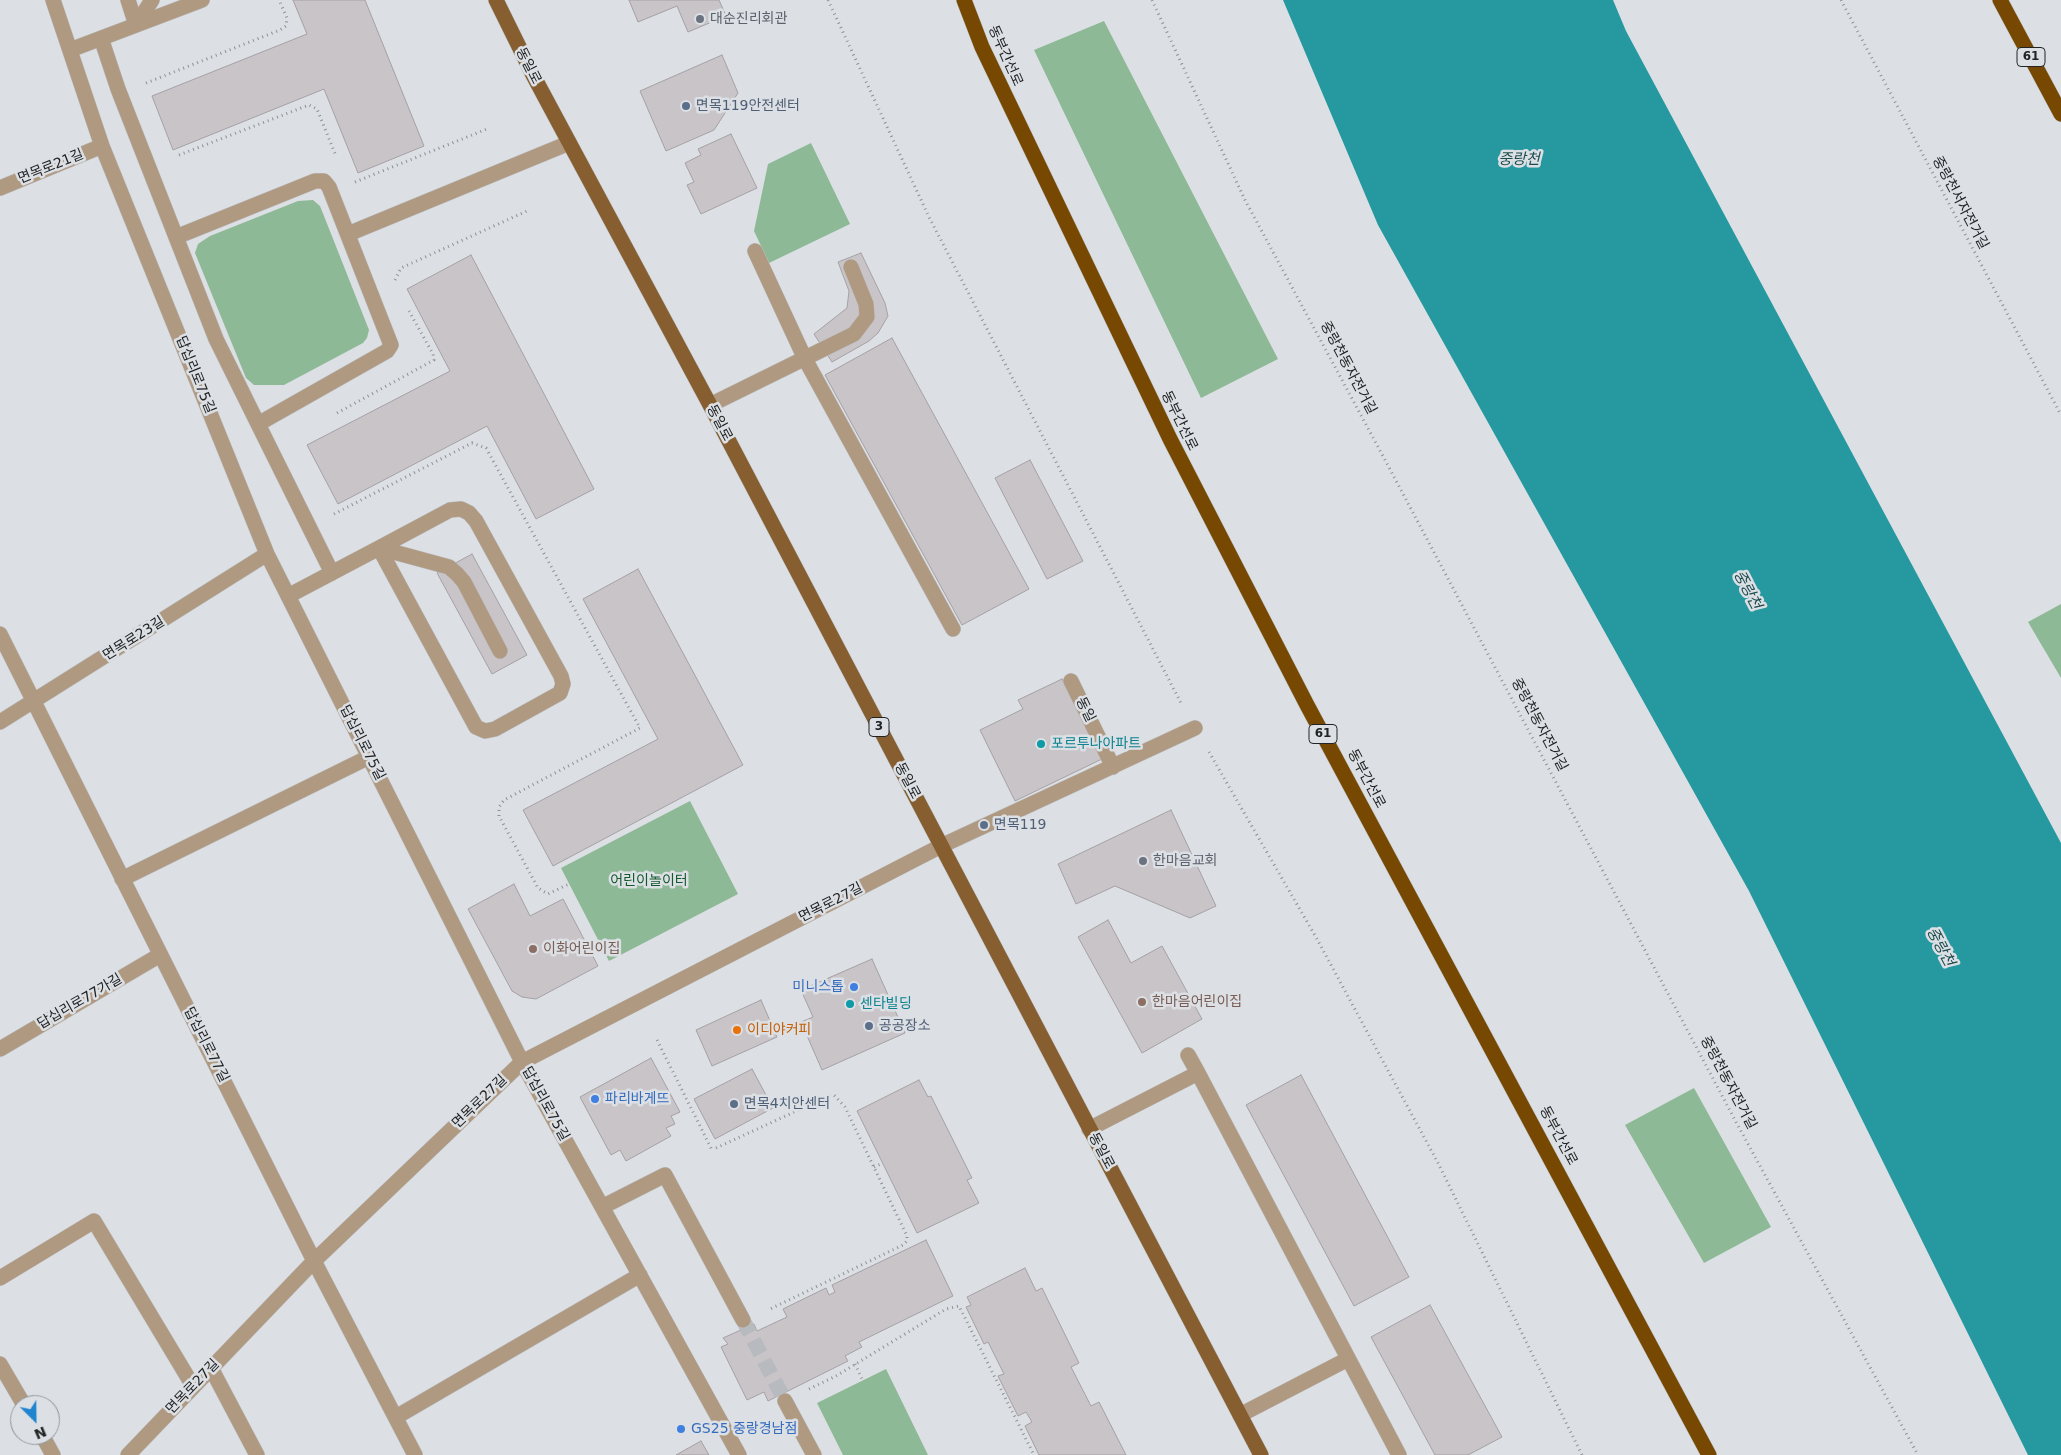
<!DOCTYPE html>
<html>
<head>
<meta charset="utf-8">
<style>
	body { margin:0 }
	#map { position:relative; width:2061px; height:1455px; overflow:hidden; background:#dce0e4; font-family:"DejaVu Sans",sans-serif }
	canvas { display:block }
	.north { position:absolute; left:10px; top:1395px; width:50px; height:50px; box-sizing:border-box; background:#dce0e4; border:1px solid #929497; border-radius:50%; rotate:157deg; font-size:14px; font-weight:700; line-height:20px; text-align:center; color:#222324 }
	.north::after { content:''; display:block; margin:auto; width:18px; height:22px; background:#2084cf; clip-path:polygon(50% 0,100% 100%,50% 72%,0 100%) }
</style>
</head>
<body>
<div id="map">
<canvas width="2061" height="1455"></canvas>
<div class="north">N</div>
</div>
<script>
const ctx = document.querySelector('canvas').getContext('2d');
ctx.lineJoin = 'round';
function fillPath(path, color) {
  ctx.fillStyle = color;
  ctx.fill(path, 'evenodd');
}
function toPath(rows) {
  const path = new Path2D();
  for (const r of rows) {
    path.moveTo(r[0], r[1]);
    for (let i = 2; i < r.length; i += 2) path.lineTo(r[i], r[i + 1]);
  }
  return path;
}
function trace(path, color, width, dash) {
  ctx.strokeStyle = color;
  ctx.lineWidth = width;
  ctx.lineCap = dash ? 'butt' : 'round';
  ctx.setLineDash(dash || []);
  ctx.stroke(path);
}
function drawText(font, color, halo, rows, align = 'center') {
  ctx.font = font + ' "DejaVu Sans","Noto Sans KR",sans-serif';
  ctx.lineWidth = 5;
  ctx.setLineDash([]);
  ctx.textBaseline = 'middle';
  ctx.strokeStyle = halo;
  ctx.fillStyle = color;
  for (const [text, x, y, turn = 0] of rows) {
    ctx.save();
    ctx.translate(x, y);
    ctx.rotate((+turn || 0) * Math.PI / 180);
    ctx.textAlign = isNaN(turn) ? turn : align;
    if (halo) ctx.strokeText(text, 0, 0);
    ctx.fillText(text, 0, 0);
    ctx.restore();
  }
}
fillPath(toPath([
	[1104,21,1278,359,1201,398,1034,50],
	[811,143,850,224,769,263,754,231,768,164],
	[313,200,320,206,324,216,369,330,367,338,363,343,284,385,254,385,246,378,195,253,198,244,210,236,298,201],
	[2061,604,2061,678,2028,622],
	[690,801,738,894,609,961,561,868],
	[1694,1088,1771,1227,1704,1263,1625,1125],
	[886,1369,928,1455,843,1455,817,1403]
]), '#8db996');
fillPath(toPath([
	[1283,0,1613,0,1626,31,2061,843,2061,1455,2028,1455,1749,891,1378,225]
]), '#26989f');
const building = toPath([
	[293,0,365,0,424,146,358,173,324,89,173,150,152,96,307,34,293,0],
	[629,0,719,0,726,16,688,32,677,6,638,22,629,0],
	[722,55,738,93,714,130,666,151,640,91,722,55],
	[731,134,757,188,701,214,687,185,694,182,685,163,701,155,698,149,731,134],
	[861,253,885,303,888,316,878,333,869,341,832,362,814,334,847,308,849,291,838,262,861,253],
	[471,255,594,489,536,519,487,426,338,504,307,445,450,371,407,289,471,255],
	[892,338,1029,589,962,625,825,375,892,338],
	[1030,460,1083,561,1047,579,995,478,1030,460],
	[472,554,527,655,492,674,437,573,472,554],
	[638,569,743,765,553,866,523,810,658,739,583,599,638,569],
	[1062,679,1102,759,1015,801,980,730,1023,709,1018,700,1062,679],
	[1171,810,1216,906,1190,918,1115,886,1076,904,1058,864,1171,810],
	[514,884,530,916,563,899,598,966,536,999,522,997,512,991,468,909,514,884],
	[1108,920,1131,963,1162,946,1202,1019,1142,1053,1078,937,1108,920],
	[872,959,905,1033,822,1070,801,1022,813,1017,801,990,872,959],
	[761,1000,777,1037,712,1066,696,1030,761,1000],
	[651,1058,680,1112,671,1116,675,1124,666,1128,671,1136,626,1161,620,1150,611,1155,580,1097,651,1058],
	[752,1069,773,1108,715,1139,694,1099,752,1069],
	[1301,1075,1409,1277,1354,1306,1246,1105,1301,1075],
	[919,1080,928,1097,931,1096,972,1178,967,1180,979,1203,917,1233,857,1111,919,1080],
	[926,1240,953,1296,859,1342,862,1347,845,1356,848,1361,768,1401,764,1392,747,1400,721,1347,728,1344,723,1338,754,1324,757,1331,787,1317,783,1309,826,1288,829,1295,835,1292,832,1285,926,1240],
	[1025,1268,1036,1291,1042,1288,1079,1363,1071,1367,1091,1406,1099,1402,1126,1455,1039,1455,1025,1426,1032,1422,1026,1412,1018,1416,998,1376,1004,1374,988,1342,984,1344,966,1307,971,1305,967,1297,1025,1268],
	[1430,1305,1502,1437,1468,1455,1435,1455,1371,1337,1430,1305],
	[701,1441,709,1455,676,1455,701,1441]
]);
fillPath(building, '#c8c4c8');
trace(building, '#a4a0a4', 1);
trace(toPath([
	[743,1320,785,1401]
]), '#b7babe', 15, [15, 8]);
const minor = toPath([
	[53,0,102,146,267,554,522,1062,739,1455],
	[128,0,136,25],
	[136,25,152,0],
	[101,38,118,89,176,237,315,181,324,181,329,187,391,345,387,351,258,424,332,573],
	[70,50,202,0],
	[0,188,102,146],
	[348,234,569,143],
	[176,237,216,339,258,424],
	[755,251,805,359,953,629],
	[710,405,854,334,867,317,866,304,851,267],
	[379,548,449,567,457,574,464,582,500,651],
	[288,596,379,548,450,510,461,509,469,513,476,521,561,676,563,684,560,693,495,729,485,731,476,727,379,548],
	[0,634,314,1261,415,1455],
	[1071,681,1113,767],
	[0,722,267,554],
	[122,879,369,757],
	[0,1049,160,955],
	[1198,1073,1399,1455],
	[1089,1129,1198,1073,1188,1055],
	[602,1207,665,1175,743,1320],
	[0,1278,94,1221,193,1386],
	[0,1364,24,1405],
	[211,1368,257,1455],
	[785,1401,814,1455],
	[1240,1415,1348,1359],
	[396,1417,640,1275],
	[42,1435,53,1455],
	[128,1455,314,1261,522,1062,941,846,1195,728]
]);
const major = toPath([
	[496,0,533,75,710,405,1261,1455]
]);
const highway = toPath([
	[964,0,982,47,1170,439,1307,705,1709,1455],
	[2000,0,2061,114]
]);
trace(minor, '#bbbec1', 16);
trace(major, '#bbbec1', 16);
trace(highway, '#bbbec1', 16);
trace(toPath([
	[828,0,929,217,1182,705],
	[1152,0,1245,200,1384,458,1736,1122,1918,1455],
	[1841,0,2061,415],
	[146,83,280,30,286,26,287,18,279,0],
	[179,155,309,105,317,109,336,156],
	[355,182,487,129],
	[395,280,401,268,527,211],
	[337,413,434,360,433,354,409,311],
	[334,514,472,443,486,448,640,728,504,800,499,807,499,816,538,888,548,894,569,884],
	[1209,752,1317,939,1438,1163,1582,1455],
	[657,1040,712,1150],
	[716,1148,829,1096,834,1095,845,1107,907,1236,907,1241,903,1245,768,1310],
	[874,1167,883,1163],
	[855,1364,863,1381],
	[809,1389,836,1376,946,1309,959,1306,1034,1455]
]), '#8e9193', 3, [1, 4]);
trace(minor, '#b09981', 15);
trace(major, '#865e2f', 15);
trace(highway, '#764801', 15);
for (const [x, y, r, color] of [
	[700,19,5,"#6b7280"],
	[686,106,5,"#5c6f8a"],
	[1041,744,5,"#0f9aa8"],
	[984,825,5,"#5c6f8a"],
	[1143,861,5,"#6b7280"],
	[533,949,5,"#8d6e63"],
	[854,987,5,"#3f7fe0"],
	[1142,1002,5,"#8d6e63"],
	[850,1004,5,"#0f9aa8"],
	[869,1026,5,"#5c6f8a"],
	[737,1030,5,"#e8710a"],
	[595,1099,5,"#3f7fe0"],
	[734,1104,5,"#5c6f8a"],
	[681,1429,5,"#3f7fe0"]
]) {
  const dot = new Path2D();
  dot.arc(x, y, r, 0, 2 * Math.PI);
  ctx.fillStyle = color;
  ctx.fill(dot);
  trace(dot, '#dce0e4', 2);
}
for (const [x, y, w] of [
	[2031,57,28],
	[879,727,20],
	[1323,734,28]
]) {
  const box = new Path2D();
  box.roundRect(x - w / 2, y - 9.5, w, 19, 4);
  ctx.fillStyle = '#dce0e4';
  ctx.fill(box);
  trace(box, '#222324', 1);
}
drawText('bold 12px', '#222324', null, [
	["61",2031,57],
	["3",879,727],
	["61",1323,734]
]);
drawText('14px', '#5b616d', '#dce0e4', [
	["대순진리회관",710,19],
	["한마음교회",1153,861]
], 'left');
drawText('14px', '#222324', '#dce0e4', [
	["동부간선로",1005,56,66],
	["동일로",528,66,63],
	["면목로21길",51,167,-22],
	["중랑천서자전거길",1960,203,62],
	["중랑천동자전거길",1348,368,62],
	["답십리로75길",195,375,68],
	["동부간선로",1179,421,64],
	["동일로",719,423,62],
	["면목로23길",134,639,-32],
	["동일",1085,710,64],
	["중랑천동자전거길",1539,725,62],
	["답십리로75길",362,743,63],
	["동부간선로",1366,779,62],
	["동일로",907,781,62],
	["면목로27길",831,903,-27],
	["답십리로77가길",80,1002,-30],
	["답십리로77길",206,1045,63],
	["중랑천동자전거길",1728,1083,62],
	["면목로27길",480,1102,-44],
	["답십리로75길",545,1104,61],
	["동부간선로",1558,1136,62],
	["동일로",1101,1151,62],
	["면목로27길",193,1387,-46]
]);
drawText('14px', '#4e5e75', '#dce0e4', [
	["면목119안전센터",696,106],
	["면목119",994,825],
	["공공장소",879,1026],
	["면목4치안센터",744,1104]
], 'left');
drawText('14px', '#0d838f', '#dce0e4', [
	["포르투나아파트",1051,744],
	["센타빌딩",860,1004]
], 'left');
drawText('14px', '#135a2d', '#dce0e4', [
	["어린이놀이터",649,881]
]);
drawText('14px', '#785e54', '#dce0e4', [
	["이화어린이집",543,949],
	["한마음어린이집",1152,1002]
], 'left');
drawText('14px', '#366cbe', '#dce0e4', [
	["미니스톱",844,987,"right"],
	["파리바게뜨",605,1099],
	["GS25 중랑경남점",691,1429]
], 'left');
drawText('14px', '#c56008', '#dce0e4', [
	["이디야커피",747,1030]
], 'left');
drawText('italic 15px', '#1c4b4e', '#dce0e4', [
	["중랑천",1519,160],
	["중랑천",1747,590,62],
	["중랑천",1940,947,62]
]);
</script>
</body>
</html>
